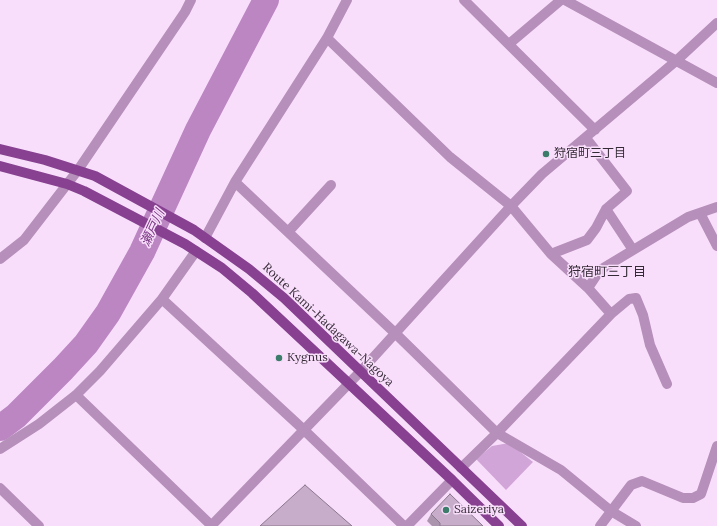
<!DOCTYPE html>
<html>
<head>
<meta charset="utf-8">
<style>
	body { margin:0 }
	canvas { display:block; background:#f9defc }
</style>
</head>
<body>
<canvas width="717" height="526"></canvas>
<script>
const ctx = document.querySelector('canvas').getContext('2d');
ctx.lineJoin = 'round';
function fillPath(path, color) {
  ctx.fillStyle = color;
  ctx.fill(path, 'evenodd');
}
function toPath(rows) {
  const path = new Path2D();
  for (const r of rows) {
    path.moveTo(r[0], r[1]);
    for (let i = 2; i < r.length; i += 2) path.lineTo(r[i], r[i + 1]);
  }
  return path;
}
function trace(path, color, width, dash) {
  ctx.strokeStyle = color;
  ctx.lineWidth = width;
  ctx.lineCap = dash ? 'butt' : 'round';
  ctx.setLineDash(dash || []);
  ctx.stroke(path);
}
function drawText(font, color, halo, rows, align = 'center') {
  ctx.font = font + ' Lora,"Noto Sans JP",serif';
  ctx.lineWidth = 3;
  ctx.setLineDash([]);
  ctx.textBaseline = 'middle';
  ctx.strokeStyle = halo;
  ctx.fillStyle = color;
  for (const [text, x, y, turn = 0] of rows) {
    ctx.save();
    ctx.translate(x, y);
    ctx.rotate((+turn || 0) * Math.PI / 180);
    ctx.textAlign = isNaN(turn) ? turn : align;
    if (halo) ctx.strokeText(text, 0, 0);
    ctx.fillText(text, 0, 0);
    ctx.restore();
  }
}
fillPath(toPath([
	[509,443,533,462,506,490,476,459,492,446]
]), '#d2a5d8');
trace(toPath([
	[0,428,16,416,63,369,86,344,108,313,142,252,198,130,266,0]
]), '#bc86c3', 26);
trace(toPath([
	[464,0,595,130],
	[565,0,717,83],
	[327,38,450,157,511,206,551,254,588,288,611,314,497,433,461,468],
	[509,44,561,0],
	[235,182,395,333,497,433,561,470,611,511,636,526],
	[606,209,633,250],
	[700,213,717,246],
	[288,232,331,185],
	[205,238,235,182,327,38,347,0],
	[551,254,587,240,596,228,606,209,627,191,586,138],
	[0,259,24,240,78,170,185,12,191,0],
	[588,288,600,270,688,217,717,207],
	[162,299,304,430,404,526],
	[611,314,629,299,636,298,643,315,650,345,667,384],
	[76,395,212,526],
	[0,449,39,424,76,395,100,371,162,299,196,251],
	[0,488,39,526],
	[211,526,360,372,511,206,542,174,676,61,717,23],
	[407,526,452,480],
	[600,526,631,485,642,481,683,498,693,498,701,494,717,446]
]), '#b690ba', 10);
trace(toPath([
	[0,149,45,160,95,176,194,230,249,269,284,298,522,526],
	[0,166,67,184,84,191,185,244,222,268,252,293,452,480,499,526]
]), '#874190', 10);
fillPath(toPath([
	[431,514,483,526,432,526,427,521]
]), '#ab95ae');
const building = toPath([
	[305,485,352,526,260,526,305,485],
	[450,494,483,526,440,526,440,523,431,514,450,494]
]);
fillPath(building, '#c7adca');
trace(building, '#8b798d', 1);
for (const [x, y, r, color] of [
	[546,154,4,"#3c7c6a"],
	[279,358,4,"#3c7c6a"],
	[446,510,4,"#3c7c6a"]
]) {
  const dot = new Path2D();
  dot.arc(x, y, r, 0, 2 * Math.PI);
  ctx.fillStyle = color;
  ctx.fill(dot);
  trace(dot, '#f9defc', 1.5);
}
drawText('12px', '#342a35', '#f9defc', [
	["狩宿町三丁目",554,154],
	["Kygnus",287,358],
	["Saizeriya",454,510]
], 'left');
drawText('12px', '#342a35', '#f9defc', [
	["Route Kami-Hadagawa-Nagoya",328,325,43]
]);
drawText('italic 13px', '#793782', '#f9defc', [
	["瀬戸川",153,228,-65]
]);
drawText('13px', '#342a35', '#f9defc', [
	["狩宿町三丁目",607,272]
]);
</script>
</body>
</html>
